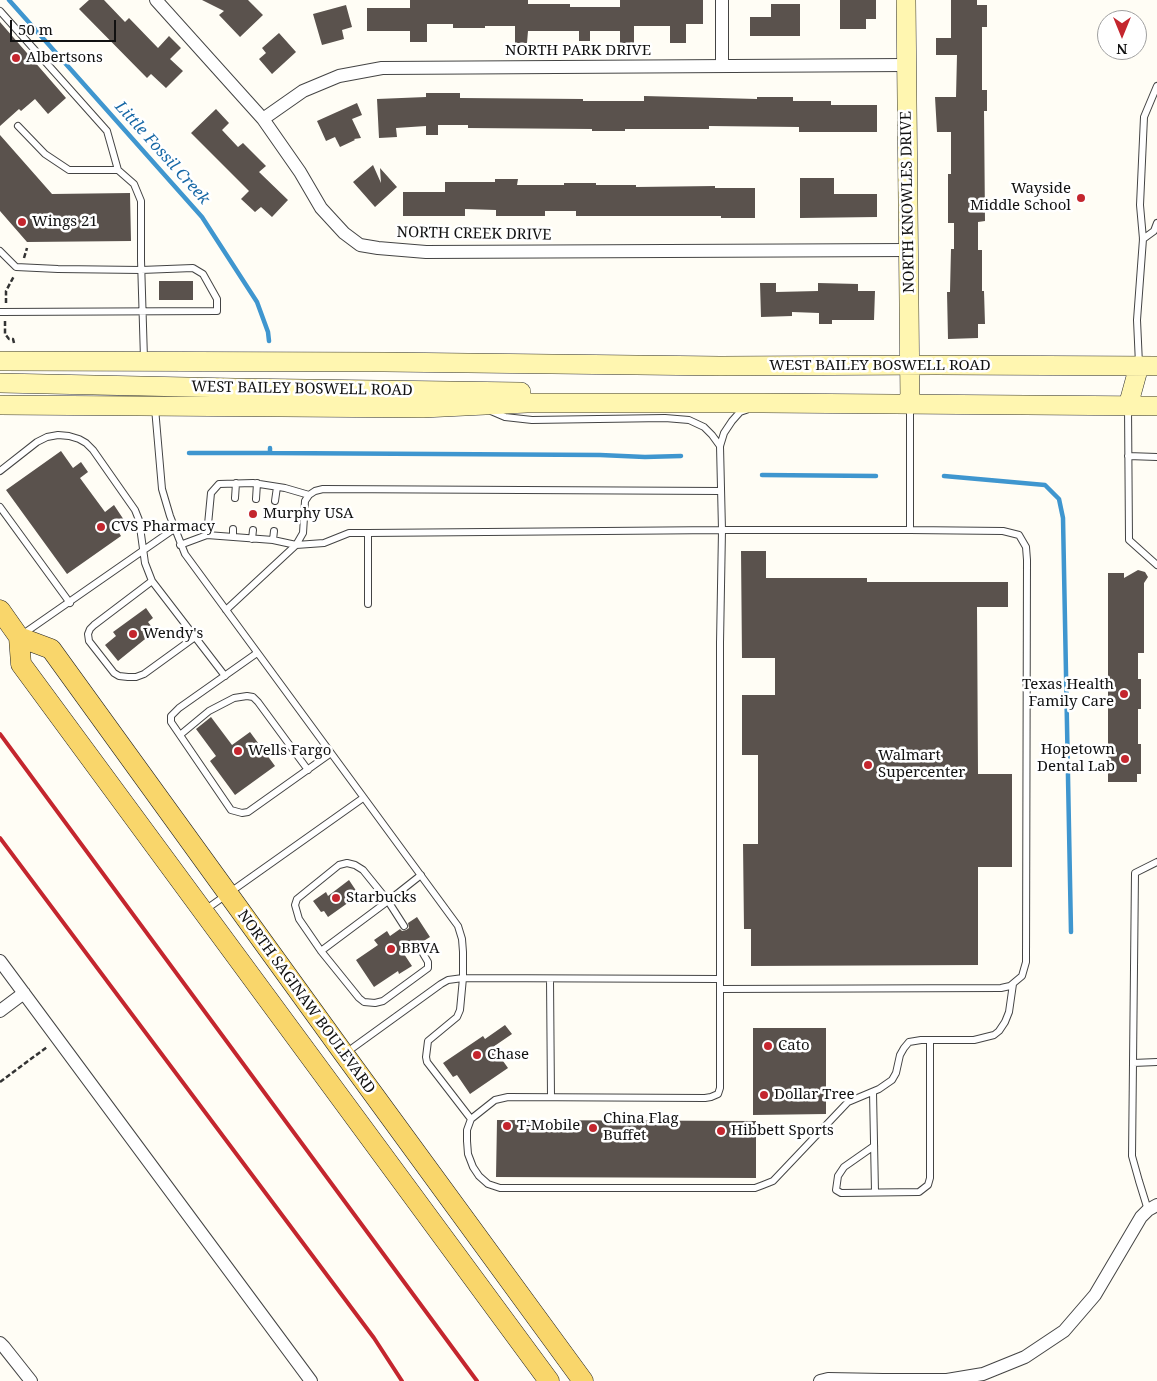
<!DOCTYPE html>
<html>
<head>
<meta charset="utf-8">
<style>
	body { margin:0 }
	#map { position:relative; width:1157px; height:1381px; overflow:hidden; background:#fffdf5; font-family:"Noto Serif",serif }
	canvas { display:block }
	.north { position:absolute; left:1097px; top:10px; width:50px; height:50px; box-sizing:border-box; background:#fff; border:1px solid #a0a0a0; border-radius:50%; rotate:180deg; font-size:14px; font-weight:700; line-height:20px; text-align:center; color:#111 }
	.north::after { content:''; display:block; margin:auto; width:18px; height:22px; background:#c4262e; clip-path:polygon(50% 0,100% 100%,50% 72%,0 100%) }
	.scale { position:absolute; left:10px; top:20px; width:106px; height:22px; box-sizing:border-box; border:2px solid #111; border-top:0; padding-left:6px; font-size:15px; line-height:18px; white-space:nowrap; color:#111; -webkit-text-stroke:4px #fff; paint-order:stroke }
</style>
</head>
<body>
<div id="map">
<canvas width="1157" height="1381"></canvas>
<div class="north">N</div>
<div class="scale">50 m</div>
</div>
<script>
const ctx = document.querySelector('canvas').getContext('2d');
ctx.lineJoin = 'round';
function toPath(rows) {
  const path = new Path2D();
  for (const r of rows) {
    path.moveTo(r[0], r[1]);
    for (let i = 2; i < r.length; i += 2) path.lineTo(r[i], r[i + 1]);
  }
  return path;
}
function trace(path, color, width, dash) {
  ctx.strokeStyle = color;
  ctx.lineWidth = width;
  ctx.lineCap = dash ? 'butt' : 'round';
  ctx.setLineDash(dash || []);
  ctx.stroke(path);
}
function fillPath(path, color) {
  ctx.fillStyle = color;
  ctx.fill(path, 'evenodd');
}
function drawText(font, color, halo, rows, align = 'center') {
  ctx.font = font + ' "Noto Serif",serif';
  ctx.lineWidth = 5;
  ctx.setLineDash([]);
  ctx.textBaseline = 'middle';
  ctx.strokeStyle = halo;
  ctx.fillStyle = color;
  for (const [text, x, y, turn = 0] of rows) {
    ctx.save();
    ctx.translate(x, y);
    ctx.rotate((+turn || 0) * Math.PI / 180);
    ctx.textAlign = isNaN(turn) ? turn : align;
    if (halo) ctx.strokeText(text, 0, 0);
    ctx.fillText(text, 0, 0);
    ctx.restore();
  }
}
trace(toPath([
	[9,0,202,217,257,302,268,332,269,341],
	[270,448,270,453,600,455,645,457,681,456],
	[189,453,270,453],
	[762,475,876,476],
	[944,476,1045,485,1059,499,1063,518,1071,932]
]), '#3f96cf', 4.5);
fillPath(toPath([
	[89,0,104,0,125,22,129,18,158,48,169,36,181,48,170,59,183,71,166,88,151,74,147,78,79,9],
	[202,0,248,0,263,15,240,37,219,15,224,11],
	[410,0,528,0,528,4,570,4,570,7,620,7,620,0,703,0,703,24,686,24,686,43,670,43,670,26,634,26,634,43,620,43,620,31,590,31,590,41,579,41,579,31,528,31,527,43,515,43,515,26,485,26,485,28,453,28,453,24,427,24,427,42,410,42,410,31,367,31,367,8,410,8],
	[840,0,876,0,876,19,866,19,866,29,840,29],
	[951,0,977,0,977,5,987,5,987,27,982,27,982,90,987,90,987,111,984,111,985,221,978,222,978,250,982,250,982,291,984,291,985,324,978,324,978,338,948,339,947,292,950,292,951,249,954,249,954,223,948,223,948,174,951,174,951,132,937,132,935,97,956,97,957,55,936,55,936,38,951,38],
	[771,4,800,4,800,36,750,36,750,17,771,17],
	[346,5,352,27,342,30,344,39,322,45,313,14],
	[0,22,66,98,48,114,35,99,21,111,19,109,0,126],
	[279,33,296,52,272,74,259,59,266,53,262,48],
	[426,93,460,93,460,98,583,99,583,101,644,101,644,96,757,99,757,97,793,97,793,101,831,101,831,105,877,105,877,132,799,132,799,127,709,126,709,129,625,129,625,131,592,131,592,129,468,128,468,125,438,125,438,135,426,135,426,126,396,128,397,137,379,138,377,99,426,97],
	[357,103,362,115,352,119,361,138,354,139,355,140,340,147,335,137,326,141,317,121],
	[216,109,229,123,222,130,238,147,243,143,266,166,259,172,288,200,272,217,261,207,255,212,241,199,249,191,191,133],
	[0,135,52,194,130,193,131,241,27,242,0,211],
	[373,165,381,183,380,168,397,187,375,207,353,182],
	[800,178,834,178,834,194,877,194,877,217,800,218],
	[495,179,518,179,517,185,564,185,564,183,596,183,596,185,636,185,636,187,715,186,715,188,755,188,755,218,721,218,721,216,576,216,576,211,545,211,545,216,496,216,496,210,465,209,465,216,403,216,403,192,445,192,445,182,495,182],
	[159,281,193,281,193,300,159,300],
	[760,283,776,283,776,292,818,291,818,283,858,284,858,291,875,291,874,320,832,320,832,324,819,324,819,313,792,312,792,316,761,317],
	[61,451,73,468,81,462,88,472,80,478,105,512,114,505,124,520,115,526,121,536,67,574,6,490],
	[741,551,766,551,766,578,867,578,867,582,1008,582,1008,607,977,607,978,774,1012,774,1012,867,978,867,978,965,751,966,751,929,744,929,743,844,758,844,758,755,742,755,742,695,775,695,775,658,742,658],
	[1138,570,1145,572,1148,577,1144,583,1144,653,1138,653,1138,679,1141,679,1141,709,1138,709,1138,744,1141,744,1141,774,1137,774,1137,782,1108,782,1108,573,1124,573,1124,578],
	[146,608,153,618,148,622,155,631,118,661,105,645,116,636,113,632],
	[211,717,232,745,250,732,275,766,235,795,210,761,216,756,196,729],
	[349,880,359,895,328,917,324,911,321,912,313,901,326,892,328,896],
	[417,917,430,937,422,942,418,940,415,941,413,945,414,947,404,954,412,966,399,974,398,971,374,987,356,960,378,945,374,940,387,931,390,936,400,929,402,931,406,930,409,928,408,923],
	[505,1025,512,1034,493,1047,508,1068,470,1094,457,1075,453,1077,443,1063,483,1036,485,1039],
	[753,1028,826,1028,826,1114,753,1115],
	[497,1120,756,1121,756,1178,496,1177]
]), '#5a524d');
const lane = toPath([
	[0,11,107,131,118,170,134,184,141,201,141,260,144,359],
	[18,126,45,154,69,170,118,170],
	[1143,239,1154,231,1157,223],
	[0,251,16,267,58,269,141,270,193,268,203,274,217,299,217,311,0,312],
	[1139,364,1137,320,1143,239,1140,205,1144,117,1157,86],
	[1128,407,1129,540,1157,565],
	[155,408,162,489,170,516,185,554,458,926,462,939,463,952,463,978,460,1010,457,1017,428,1041,426,1057,427,1062,471,1119],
	[746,410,740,412,732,421,724,433,720,446,722,530,720,643,720,1088,718,1094,711,1097,705,1098,508,1097,495,1100,471,1119,467,1130,467,1141,468,1154,473,1167,479,1176,488,1184,500,1188,755,1188,763,1185,773,1181,848,1102,879,1089,892,1080,896,1073,900,1055,904,1048,909,1042,921,1040,974,1040,994,1035,999,1031,1005,1022,1009,1012,1013,984],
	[491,411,505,417,532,420,665,418,689,420,704,427,712,435,720,446],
	[1128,456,1157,457],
	[0,471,37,442,47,437,58,435,69,436,79,439,86,443,93,450,135,510,139,520,145,563,152,581,225,676],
	[235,498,236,483],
	[256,499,257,483],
	[275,501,277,487],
	[0,507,70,603],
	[910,530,910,407],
	[368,533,368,604],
	[207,535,211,493,219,484,253,483,285,488,309,495],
	[233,537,233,529],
	[252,539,253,530],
	[273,540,274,531],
	[180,545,207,535,273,540,296,545,324,543,349,533,368,533,722,530,910,530,1003,531,1019,535,1026,547,1027,560,1026,962,1022,976,1010,986,1001,988,720,989],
	[152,581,94,625,90,629,88,634,89,641,114,673,119,676,128,677,136,677,144,674,195,637],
	[226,610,296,545,303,533,305,501,309,495,315,491,323,489,721,491],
	[23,634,174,529],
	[257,653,179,708,171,716,171,722,231,810,242,813,248,812,331,753],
	[180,735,209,711,234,698,247,696,253,697,258,702,308,770],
	[1157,862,1135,873,1133,1063,1157,1062],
	[205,910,363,798],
	[404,926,388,901,363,870,355,865,347,863,339,865,297,899,295,905,299,919,321,951,359,998,364,1002,375,1003,383,1001,428,968,428,962,418,945],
	[321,951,388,901,421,875],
	[550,979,551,1097],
	[347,1052,441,984,448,980,463,978,720,979],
	[1133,1063,1132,1156,1139,1181,1148,1210],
	[873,1092,875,1192],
	[874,1146,844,1167,838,1176,836,1190,841,1193,919,1192,928,1185,930,1178,930,1040]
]);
const street = toPath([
	[156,0,263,119,300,172,321,208,344,233,360,245,378,248,426,252,909,250],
	[722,0,722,66],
	[263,119,303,91,339,76,382,68,906,65],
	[0,961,311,1381],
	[0,1011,24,993],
	[0,1343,4,1347,31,1381],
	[820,1381,828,1379,883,1380,947,1380,983,1374,1025,1357,1064,1331,1095,1295,1141,1217,1148,1210,1157,1205]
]);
const secondary = toPath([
	[906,0,910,404],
	[0,361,384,362,720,366,936,365,1157,366],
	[0,383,235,388,521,392],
	[0,405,423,408,527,403,763,403,1157,406],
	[1128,406,1139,366]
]);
const primary = toPath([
	[0,610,19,637,51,649,344,1054,583,1381],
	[19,637,21,664,549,1381]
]);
trace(lane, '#444', 8);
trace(street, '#444', 14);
trace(secondary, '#333', 20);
trace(primary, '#222', 21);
trace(toPath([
	[24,258,27,248],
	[6,303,6,291,14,276],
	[5,321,5,334,9,339,13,339,14,343],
	[0,1082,47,1047]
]), '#333', 2.5, [5, 2.5]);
trace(lane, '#fff', 6);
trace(street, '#fff', 12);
trace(secondary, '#fff6b0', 19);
trace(primary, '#f9d66b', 20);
trace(toPath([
	[0,734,477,1381],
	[0,838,374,1338,402,1381]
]), '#c4262e', 4);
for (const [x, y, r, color] of [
	[16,58,5,"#c4262e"],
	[1081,198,5,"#c4262e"],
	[22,222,5,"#c4262e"],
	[253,514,5,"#c4262e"],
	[101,527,5,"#c4262e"],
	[133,634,5,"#c4262e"],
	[1124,694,5,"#c4262e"],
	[238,751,5,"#c4262e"],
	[1125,759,5,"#c4262e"],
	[868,765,5,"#c4262e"],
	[336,898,5,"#c4262e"],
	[391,949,5,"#c4262e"],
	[768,1046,5,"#c4262e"],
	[477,1055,5,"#c4262e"],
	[764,1095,5,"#c4262e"],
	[507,1126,5,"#c4262e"],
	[593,1128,5,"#c4262e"],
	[721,1131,5,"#c4262e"]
]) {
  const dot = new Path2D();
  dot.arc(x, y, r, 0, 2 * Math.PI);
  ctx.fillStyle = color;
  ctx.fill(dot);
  trace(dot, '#fff', 2);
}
drawText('15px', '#111', '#fff', [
	["NORTH PARK DRIVE",578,51],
	["NORTH KNOWLES DRIVE",908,202,-91],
	["NORTH CREEK DRIVE",474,234,1],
	["WEST BAILEY BOSWELL ROAD",880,366],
	["WEST BAILEY BOSWELL ROAD",302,389,1],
	["NORTH SAGINAW BOULEVARD",306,1002,54]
]);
drawText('15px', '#111', '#fff', [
	["Albertsons",26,58],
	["Wayside",1071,189,"right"],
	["Middle School",1071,206,"right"],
	["Wings 21",32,222],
	["Murphy USA",263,514],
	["CVS Pharmacy",111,527],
	["Wendy's",143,634],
	["Texas Health",1114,685,"right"],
	["Family Care",1114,702,"right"],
	["Hopetown",1115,750,"right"],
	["Dental Lab",1115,767,"right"],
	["Wells Fargo",248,751],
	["Walmart",878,756],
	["Supercenter",878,773],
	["Starbucks",346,898],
	["BBVA",401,949],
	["Cato",778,1046],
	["Chase",487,1055],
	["Dollar Tree",774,1095],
	["China Flag",603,1119],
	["Buffet",603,1136],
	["T-Mobile",517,1126],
	["Hibbett Sports",731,1131]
], 'left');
drawText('italic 16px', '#1768a6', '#fff', [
	["Little Fossil Creek",162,153,48]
]);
</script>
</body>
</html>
